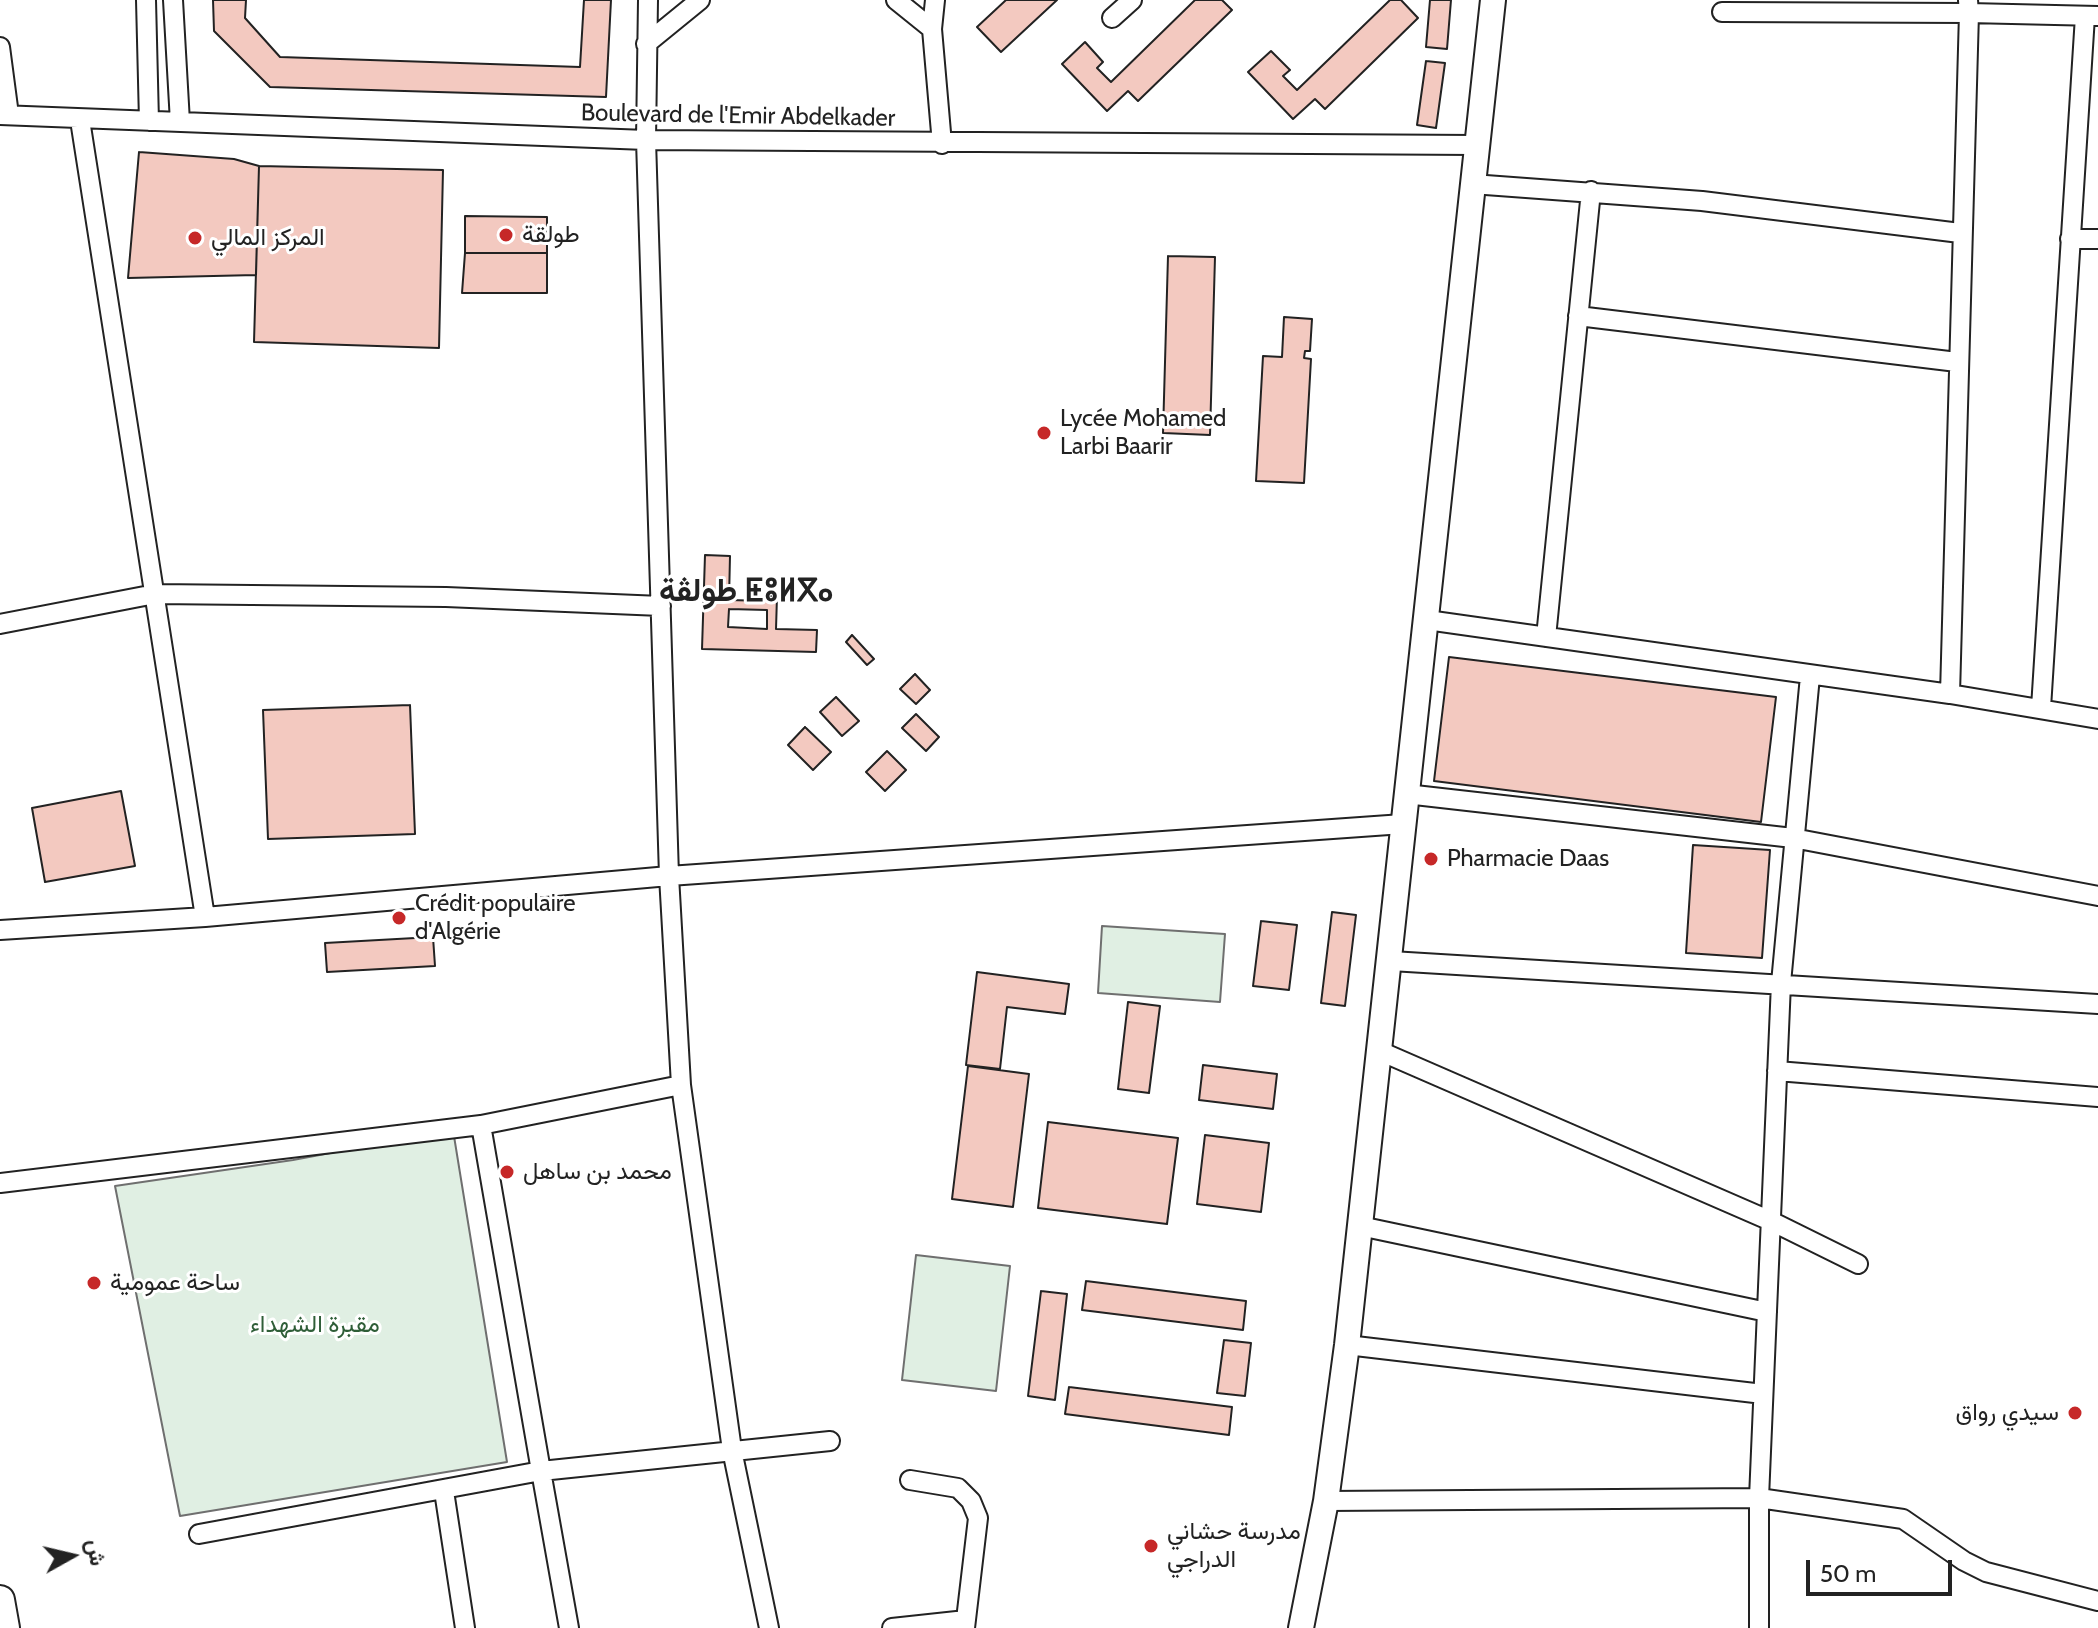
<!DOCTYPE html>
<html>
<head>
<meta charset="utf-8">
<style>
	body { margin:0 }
	#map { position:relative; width:2098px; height:1628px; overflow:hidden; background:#fff; font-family:Cabin,Vazirmatn,sans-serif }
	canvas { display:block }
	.north { position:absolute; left:32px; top:1516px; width:80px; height:80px; -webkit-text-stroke:6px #fff; paint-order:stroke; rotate:82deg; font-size:22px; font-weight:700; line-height:32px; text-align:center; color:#222 }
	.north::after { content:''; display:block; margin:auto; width:28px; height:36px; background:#222; clip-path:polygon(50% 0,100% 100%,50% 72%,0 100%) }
	.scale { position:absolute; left:1806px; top:1560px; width:146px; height:36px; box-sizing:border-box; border:4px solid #222; border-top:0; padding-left:10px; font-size:24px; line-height:28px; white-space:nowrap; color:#222; -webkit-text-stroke:6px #fff; paint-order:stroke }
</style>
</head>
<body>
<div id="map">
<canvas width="2098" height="1628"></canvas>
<div class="north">ش</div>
<div class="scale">50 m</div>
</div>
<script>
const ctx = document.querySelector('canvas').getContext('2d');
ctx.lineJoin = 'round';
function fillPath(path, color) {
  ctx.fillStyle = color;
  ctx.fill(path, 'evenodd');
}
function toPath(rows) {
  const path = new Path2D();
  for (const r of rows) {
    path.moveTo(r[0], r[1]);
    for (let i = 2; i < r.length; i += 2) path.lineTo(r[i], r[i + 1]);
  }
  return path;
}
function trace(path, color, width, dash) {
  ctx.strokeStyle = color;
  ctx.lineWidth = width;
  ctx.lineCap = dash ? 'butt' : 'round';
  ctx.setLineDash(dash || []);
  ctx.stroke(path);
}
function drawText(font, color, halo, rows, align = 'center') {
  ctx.font = font + ' Cabin,Vazirmatn,"Noto Sans Tifinagh",sans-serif';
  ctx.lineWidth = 6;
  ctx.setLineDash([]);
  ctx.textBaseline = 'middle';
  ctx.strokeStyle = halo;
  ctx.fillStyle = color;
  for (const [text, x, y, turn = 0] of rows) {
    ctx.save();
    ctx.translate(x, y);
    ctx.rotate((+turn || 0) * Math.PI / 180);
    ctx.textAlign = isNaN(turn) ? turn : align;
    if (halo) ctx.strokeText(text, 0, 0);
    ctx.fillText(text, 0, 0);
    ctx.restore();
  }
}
const green = toPath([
	[1102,926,1225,934,1220,1002,1098,993,1102,926],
	[453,1130,507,1462,180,1516,115,1186,293,1160,453,1130],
	[916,1255,1010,1266,996,1391,902,1380,916,1255]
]);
fillPath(green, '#e0efe3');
trace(green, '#6f6f6f', 2);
const building = toPath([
	[213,0,246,0,245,18,280,57,580,67,584,0,611,0,606,97,270,87,214,31,213,0],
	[1006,0,1057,0,1001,52,977,27,1006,0],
	[1195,0,1222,0,1232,10,1138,101,1128,91,1107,111,1062,64,1085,42,1103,62,1097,68,1111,82,1195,0],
	[1390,0,1401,0,1418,18,1325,109,1315,99,1293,119,1248,72,1271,51,1290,70,1283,76,1297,90,1390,0],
	[1430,0,1451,0,1447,49,1426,47,1430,0],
	[1426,61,1445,63,1436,128,1417,125,1426,61],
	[139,152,234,159,259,166,256,275,128,278,139,152],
	[259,166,443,170,439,348,254,342,259,166],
	[465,216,547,217,547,253,465,253,465,216],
	[465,253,547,253,547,293,462,293,465,253],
	[1168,256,1215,257,1210,435,1163,433,1168,256],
	[1284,317,1312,319,1310,351,1305,351,1304,358,1311,359,1304,483,1256,481,1263,356,1282,357,1284,317],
	[705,555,730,556,729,600,768,601,768,596,777,596,776,629,817,630,816,652,702,649,705,555],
	[729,609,767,610,767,629,728,627,729,609],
	[852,635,874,659,867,665,846,642,852,635],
	[1449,657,1776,697,1761,822,1434,781,1449,657],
	[915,674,930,690,916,704,900,689,915,674],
	[836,697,859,721,842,736,820,712,836,697],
	[410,705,415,834,268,839,263,710,410,705],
	[916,714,939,737,926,751,902,728,916,714],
	[805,727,831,752,813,770,788,745,805,727],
	[887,751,906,770,885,791,866,772,887,751],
	[121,791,135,866,45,882,32,808,121,791],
	[1693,845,1770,850,1762,958,1686,953,1693,845],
	[1332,912,1356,915,1345,1006,1321,1003,1332,912],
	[1261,921,1297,925,1289,990,1253,986,1261,921],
	[433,937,435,966,327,972,325,943,433,937],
	[977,972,1069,984,1065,1014,1007,1007,1000,1069,966,1065,977,972],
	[1128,1002,1160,1006,1149,1093,1118,1089,1128,1002],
	[1203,1065,1277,1074,1273,1109,1199,1100,1203,1065],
	[968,1066,1029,1074,1013,1207,952,1199,968,1066],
	[1048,1122,1178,1138,1167,1224,1038,1208,1048,1122],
	[1205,1135,1269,1143,1261,1212,1197,1204,1205,1135],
	[1086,1281,1246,1301,1243,1330,1082,1310,1086,1281],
	[1041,1291,1067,1294,1055,1400,1028,1396,1041,1291],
	[1224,1340,1251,1343,1245,1396,1217,1393,1224,1340],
	[1069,1387,1232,1407,1229,1435,1065,1414,1069,1387]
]);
fillPath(building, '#f3c9c0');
trace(building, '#222', 2);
const street = toPath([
	[146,0,149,121],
	[173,0,180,122],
	[648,0,646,140,669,876,681,1085,732,1450,769,1628],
	[896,0,932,29],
	[935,0,932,29,942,144],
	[1968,0,1969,13,2098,16],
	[1722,12,1969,13,1950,694],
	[1112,18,1132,0],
	[646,44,700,0],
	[0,47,9,115],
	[0,115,646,140,1476,145],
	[80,120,205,917],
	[1472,184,1702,201,1960,233],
	[2070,239,2098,239],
	[1578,316,1957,362],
	[1427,620,1950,694,2098,719],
	[0,624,155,594,446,597,661,606],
	[1546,637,1591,191],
	[2041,708,2085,16],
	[1406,794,1793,838,2098,896],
	[0,930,205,917,669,876,1403,824],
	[1391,961,2098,1004],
	[1382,1052,1773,1222,1858,1264],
	[1777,1071,2098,1097],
	[0,1183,481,1125],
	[1360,1226,1767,1312],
	[1347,1345,1763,1394],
	[910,1480,958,1488,971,1501,978,1518,965,1628],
	[444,1491,465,1628],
	[1326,1501,1759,1498,1903,1519,1964,1561,1986,1572,2098,1601],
	[199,1534,541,1471,481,1125,681,1085],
	[569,1628,541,1471,830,1441],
	[892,1628,966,1620],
	[1759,1628,1759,1498,1781,983,1810,676]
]);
const secondary = toPath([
	[1301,1628,1326,1501,1347,1345,1493,0]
]);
const primary = toPath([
	[0,1600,5,1628]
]);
trace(street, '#222', 22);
trace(secondary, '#222', 28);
trace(primary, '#222', 32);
trace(street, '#fff', 18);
trace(secondary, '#fff', 24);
trace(primary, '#fff', 28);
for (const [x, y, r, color] of [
	[506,235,8,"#c62828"],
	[195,238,8,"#c62828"],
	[1044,433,8,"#c62828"],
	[1431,859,8,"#c62828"],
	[399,918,8,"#c62828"],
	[507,1172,8,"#c62828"],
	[94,1283,8,"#c62828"],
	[2075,1413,8,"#c62828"],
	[1151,1546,8,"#c62828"]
]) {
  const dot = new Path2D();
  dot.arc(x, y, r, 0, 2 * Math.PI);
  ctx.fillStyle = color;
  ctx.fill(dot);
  trace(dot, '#fff', 3);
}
drawText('24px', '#222', '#fff', [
	["Boulevard de l'Emir Abdelkader",738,116,1]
]);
drawText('24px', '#222', '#fff', [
	["طولقة",522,235],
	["المركز المالي",211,238],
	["Lycée Mohamed",1060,419],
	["Larbi Baarir",1060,447],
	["Pharmacie Daas",1447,859],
	["Crédit populaire",415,904],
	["d'Algérie",415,932],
	["محمد بن ساهل",523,1172],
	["ساحة عمومية",110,1283],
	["سيدي رواق",2059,1413,"right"],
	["مدرسة حشاني",1167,1532],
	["الدراجي",1167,1560]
], 'left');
drawText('24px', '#2f5e38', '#fff', [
	["مقبرة الشهداء",315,1325]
]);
drawText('bold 32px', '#222', '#fff', [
	["طولڤة ⵟⵓⵍⴳⴰ",746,592]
]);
</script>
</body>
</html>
